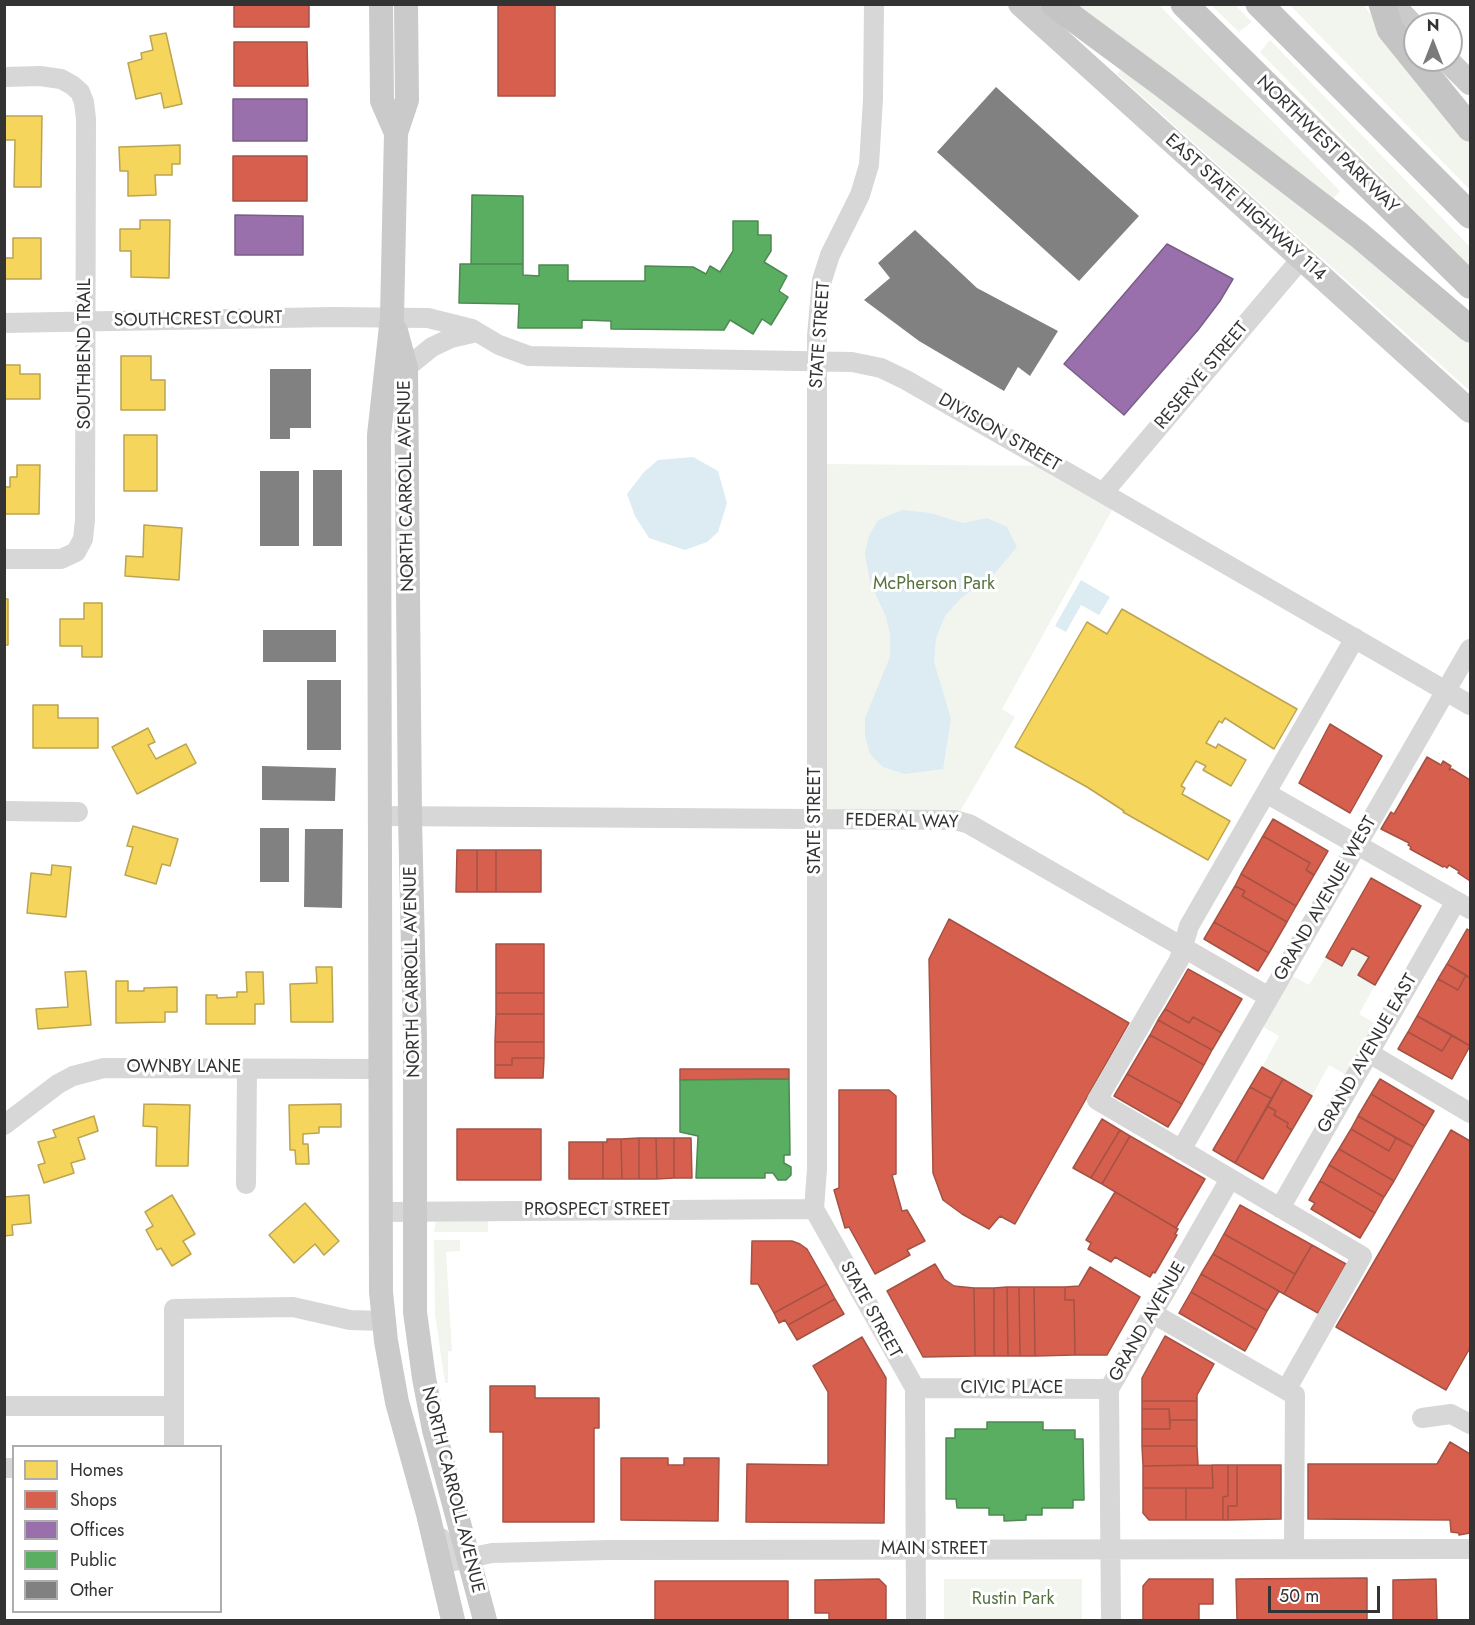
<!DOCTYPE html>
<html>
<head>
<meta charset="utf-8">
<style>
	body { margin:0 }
	#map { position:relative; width:1475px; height:1625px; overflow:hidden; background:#fff; font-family:Jost,sans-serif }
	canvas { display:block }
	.frame { position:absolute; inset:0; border:6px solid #333; pointer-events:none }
	.legend { position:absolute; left:12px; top:1445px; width:210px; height:168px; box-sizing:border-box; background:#fff; border:2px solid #adadad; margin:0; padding:8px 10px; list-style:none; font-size:18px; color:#333 }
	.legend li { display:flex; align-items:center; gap:12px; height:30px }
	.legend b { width:30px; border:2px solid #adadad }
	.north { position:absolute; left:1403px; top:12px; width:60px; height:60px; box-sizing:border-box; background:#fff; border:2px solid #adadad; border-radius:50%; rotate:0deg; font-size:16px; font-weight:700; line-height:24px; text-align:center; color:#333 }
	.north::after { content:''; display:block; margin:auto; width:21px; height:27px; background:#7a7a7a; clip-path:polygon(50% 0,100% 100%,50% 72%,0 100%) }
	.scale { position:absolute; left:1268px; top:1586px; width:112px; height:27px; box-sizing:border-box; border:3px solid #333; border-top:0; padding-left:8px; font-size:18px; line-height:21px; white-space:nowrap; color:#333; -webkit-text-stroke:4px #fff; paint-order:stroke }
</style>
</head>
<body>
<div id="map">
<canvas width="1475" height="1625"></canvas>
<div class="frame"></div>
<ul class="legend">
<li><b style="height:16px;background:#f6d55c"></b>Homes</li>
<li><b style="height:16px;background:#d6604d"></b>Shops</li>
<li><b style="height:16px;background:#9970ab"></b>Offices</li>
<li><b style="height:16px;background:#5aae61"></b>Public</li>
<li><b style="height:16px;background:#818181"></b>Other</li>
</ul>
<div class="north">N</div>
<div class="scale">50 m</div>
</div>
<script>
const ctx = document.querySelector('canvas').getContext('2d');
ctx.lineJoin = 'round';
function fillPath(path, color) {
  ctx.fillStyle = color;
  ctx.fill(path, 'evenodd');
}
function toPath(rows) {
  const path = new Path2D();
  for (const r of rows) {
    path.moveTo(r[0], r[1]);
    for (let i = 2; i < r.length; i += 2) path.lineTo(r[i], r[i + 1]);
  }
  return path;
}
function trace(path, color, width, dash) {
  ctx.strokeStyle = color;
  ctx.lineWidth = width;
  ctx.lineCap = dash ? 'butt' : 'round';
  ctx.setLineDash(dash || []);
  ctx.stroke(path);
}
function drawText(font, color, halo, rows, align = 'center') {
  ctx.font = font + ' Jost,sans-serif';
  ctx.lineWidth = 6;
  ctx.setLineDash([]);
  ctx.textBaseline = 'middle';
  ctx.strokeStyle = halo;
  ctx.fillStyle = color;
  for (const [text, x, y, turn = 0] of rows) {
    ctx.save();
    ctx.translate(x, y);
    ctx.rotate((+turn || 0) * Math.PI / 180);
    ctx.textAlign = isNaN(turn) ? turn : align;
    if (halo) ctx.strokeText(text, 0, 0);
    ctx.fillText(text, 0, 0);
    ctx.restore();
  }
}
fillPath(toPath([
	[1071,5,1159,5,1340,191,1328,205],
	[1211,5,1235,5,1252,22,1239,32],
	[1290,5,1363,5,1470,133,1470,190],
	[1270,40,1470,247,1470,268,1260,52],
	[1124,68,1375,262,1470,343,1470,391,1117,74],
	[816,464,1056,466,1117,501,1002,709,1015,717,955,820,816,820],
	[1352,948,1369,957,1359,975,1375,985,1359,1014,1376,1024,1346,1075,1329,1065,1312,1096,1262,1067,1279,1036,1262,1026,1291,975,1309,985,1326,957,1342,966],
	[488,1219,488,1232,434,1232,436,1220],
	[434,1240,460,1240,460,1251,446,1252,452,1351,448,1351,448,1383,445,1383,435,1314],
	[944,1579,1082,1579,1082,1620,944,1620]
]), '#f1f5ed');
fillPath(toPath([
	[693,457,718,471,727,503,718,532,707,542,685,550,649,538,635,516,627,494,644,472,658,460],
	[902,510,930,513,963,523,987,518,1007,527,1017,547,996,572,961,598,945,616,936,638,934,662,951,719,943,769,905,774,883,767,870,754,865,736,865,718,890,657,890,634,886,617,870,582,865,553,869,536,878,520],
	[1081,580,1110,597,1099,615,1081,605,1066,632,1055,626]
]), '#ddebf3');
const homes = toPath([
	[166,33,182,104,164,108,161,93,136,99,128,63,142,59,141,53,153,50,150,36,166,33],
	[4,116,42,116,41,187,14,187,15,140,4,140,4,116],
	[180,145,180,164,172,164,172,175,155,175,156,195,128,196,128,171,120,171,119,147,180,145],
	[140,220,170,220,169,278,131,277,131,251,120,251,120,229,140,229,140,220],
	[13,238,41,238,41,279,4,279,4,258,13,258,13,238],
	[121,356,151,356,151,380,165,380,165,410,121,410,121,356],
	[4,365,20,365,20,374,40,374,40,399,4,399,4,365],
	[124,435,157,435,157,491,124,491,124,435],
	[17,465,40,465,39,514,4,514,4,487,10,487,10,477,17,477,17,465],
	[144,525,182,528,179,580,125,576,126,556,143,557,144,525],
	[4,599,8,599,8,645,4,645,4,599],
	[84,603,102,603,102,657,82,657,82,646,60,646,60,619,84,619,84,603],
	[1122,609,1297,709,1274,749,1225,718,1222,723,1219,721,1206,743,1216,748,1218,744,1246,760,1231,786,1203,770,1206,766,1196,761,1181,786,1185,788,1182,794,1230,821,1208,860,1123,812,1124,811,1087,787,1015,747,1087,622,1107,634,1122,609],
	[33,705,58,705,58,718,98,718,98,748,33,748,33,705],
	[148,728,155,742,148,745,156,759,186,744,196,763,137,794,112,747,148,728],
	[133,826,178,839,170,866,162,864,156,884,125,875,133,847,127,846,133,826],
	[52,865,71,867,66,917,27,913,31,873,51,875,52,865],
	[316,967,332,967,333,1022,291,1022,290,984,317,983,316,967],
	[86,971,91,1025,38,1029,36,1009,68,1007,65,972,86,971],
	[246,972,263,972,264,1004,255,1004,255,1024,206,1024,206,995,217,995,217,998,237,997,237,992,247,992,246,972],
	[116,981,128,981,128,991,144,991,144,988,177,987,177,1012,165,1012,165,1022,116,1023,116,981],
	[144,1104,190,1105,188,1166,156,1166,157,1127,143,1126,144,1104],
	[341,1104,341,1127,319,1127,319,1133,303,1134,303,1144,308,1144,309,1164,296,1164,295,1150,290,1150,289,1105,341,1104],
	[94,1116,98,1131,78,1138,85,1159,71,1163,74,1173,44,1183,38,1165,45,1163,38,1142,56,1137,53,1130,94,1116],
	[29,1195,31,1223,12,1225,13,1235,4,1236,4,1197,29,1195],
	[172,1195,195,1234,183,1241,191,1254,172,1266,161,1248,157,1250,146,1230,153,1226,145,1212,172,1195],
	[305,1203,339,1241,324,1255,315,1244,294,1263,269,1235,305,1203]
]);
fillPath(homes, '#f6d55c');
trace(homes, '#bca450', 1.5);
const shops = toPath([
	[234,4,309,4,309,27,234,27,234,4],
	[498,4,555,4,555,96,498,96,498,4],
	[234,42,307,42,308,86,234,86,234,42],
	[233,156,307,156,307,201,233,201,233,156],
	[1330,724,1382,756,1350,813,1299,783,1330,724],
	[1427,757,1441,765,1443,761,1451,766,1449,770,1452,769,1470,780,1470,881,1458,873,1459,871,1449,865,1447,868,1444,866,1443,867,1410,849,1411,847,1408,845,1409,843,1381,829,1391,812,1394,814,1427,757],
	[1273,819,1328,851,1314,875,1306,870,1310,863,1263,836,1273,819],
	[1263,836,1310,863,1306,870,1314,875,1296,906,1241,874,1263,836],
	[457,850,477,850,477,892,456,892,457,850],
	[477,850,496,850,496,892,477,892,477,850],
	[496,850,541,850,541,892,496,892,496,850],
	[1241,874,1296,906,1287,922,1242,896,1245,891,1235,886,1241,874],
	[1371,878,1421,906,1375,985,1358,975,1369,957,1352,948,1342,966,1326,957,1371,878],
	[1235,886,1245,891,1242,896,1287,922,1269,953,1214,922,1235,886],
	[949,919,1129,1023,1015,1224,1000,1216,989,1229,962,1214,943,1200,933,1173,929,959,949,919],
	[1214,922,1269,953,1258,971,1204,939,1214,922],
	[1467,929,1470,931,1470,978,1447,964,1467,929],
	[496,944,544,944,544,993,496,993,496,944],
	[1447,964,1466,975,1458,990,1438,979,1447,964],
	[1188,969,1242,999,1222,1033,1193,1017,1189,1023,1165,1009,1188,969],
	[1466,975,1470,978,1470,1046,1417,1016,1438,979,1458,990,1466,975],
	[496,993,544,993,544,1014,496,1014,496,993],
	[1165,1009,1189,1023,1193,1017,1222,1033,1212,1050,1158,1020,1165,1009],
	[496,1014,544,1014,544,1042,495,1042,496,1014],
	[1417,1016,1452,1035,1442,1051,1408,1032,1417,1016],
	[1158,1020,1212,1050,1204,1065,1150,1035,1158,1020],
	[1408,1032,1442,1051,1452,1035,1470,1046,1452,1079,1398,1049,1408,1032],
	[1150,1035,1204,1065,1182,1104,1127,1074,1150,1035],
	[495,1042,544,1042,544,1058,512,1058,512,1065,495,1065,495,1042],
	[512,1058,544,1058,543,1078,495,1078,495,1065,512,1065,512,1058],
	[1262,1067,1283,1079,1272,1099,1250,1087,1262,1067],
	[680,1069,789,1069,789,1079,680,1080,680,1069],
	[1127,1074,1182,1104,1168,1127,1114,1096,1127,1074],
	[1283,1079,1312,1096,1292,1130,1287,1127,1288,1123,1274,1115,1276,1111,1267,1106,1283,1079],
	[1380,1079,1434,1111,1425,1126,1371,1094,1380,1079],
	[1250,1087,1272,1099,1235,1163,1213,1150,1250,1087],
	[839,1090,889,1090,896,1096,896,1174,892,1175,902,1211,907,1210,925,1241,907,1250,910,1255,875,1274,849,1227,845,1228,834,1190,839,1188,839,1090],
	[1371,1094,1425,1126,1413,1147,1358,1116,1371,1094],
	[1267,1106,1276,1111,1274,1115,1288,1123,1287,1127,1292,1130,1263,1179,1235,1163,1267,1106],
	[1358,1116,1396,1138,1389,1151,1351,1129,1358,1116],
	[1102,1119,1120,1130,1091,1178,1073,1168,1102,1119],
	[457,1129,541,1129,541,1180,457,1180,457,1129],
	[1351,1129,1389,1151,1396,1138,1413,1147,1394,1181,1339,1149,1351,1129],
	[1120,1130,1130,1136,1102,1184,1091,1178,1120,1130],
	[1451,1130,1470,1141,1470,1348,1446,1390,1336,1327,1451,1130],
	[1130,1136,1205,1179,1176,1228,1102,1184,1130,1136],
	[639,1138,656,1138,657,1179,639,1179,639,1138],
	[639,1138,639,1179,622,1179,621,1139,639,1138],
	[656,1138,674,1138,674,1178,657,1179,656,1138],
	[674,1138,691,1138,692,1178,674,1178,674,1138],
	[607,1139,621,1139,622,1179,603,1179,603,1142,607,1142,607,1139],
	[569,1142,603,1142,603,1179,569,1179,569,1142],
	[1339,1149,1394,1181,1384,1197,1329,1165,1339,1149],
	[1329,1165,1384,1197,1375,1213,1320,1181,1329,1165],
	[1320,1181,1375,1213,1360,1238,1311,1209,1315,1203,1309,1200,1320,1181],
	[1115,1192,1178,1229,1175,1234,1177,1235,1155,1273,1153,1272,1150,1277,1115,1257,1111,1262,1088,1249,1091,1243,1086,1240,1115,1192],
	[1240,1205,1312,1245,1295,1274,1224,1234,1240,1205],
	[1224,1234,1295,1274,1284,1294,1213,1254,1224,1234],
	[752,1241,792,1241,800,1244,807,1249,827,1284,774,1313,758,1284,751,1284,752,1241],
	[1312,1245,1346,1264,1318,1313,1284,1294,1312,1245],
	[1213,1254,1279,1291,1267,1311,1201,1274,1213,1254],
	[935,1264,944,1279,954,1286,974,1288,975,1356,923,1357,887,1291,935,1264],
	[1090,1267,1140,1297,1107,1355,1075,1355,1074,1300,1065,1300,1065,1287,1079,1286,1090,1267],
	[1201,1274,1267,1311,1257,1330,1191,1292,1201,1274],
	[827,1284,835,1299,788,1325,785,1320,779,1323,774,1313,827,1284],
	[1007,1287,1008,1356,994,1356,994,1288,1007,1287],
	[1007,1287,1019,1287,1020,1356,1008,1356,1007,1287],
	[1019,1287,1034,1287,1035,1356,1020,1356,1019,1287],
	[1034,1287,1065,1287,1065,1300,1074,1300,1075,1355,1035,1356,1034,1287],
	[974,1288,994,1288,994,1356,975,1356,974,1288],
	[1191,1292,1257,1330,1245,1351,1179,1313,1191,1292],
	[835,1299,844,1314,797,1340,788,1325,835,1299],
	[1165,1336,1214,1364,1197,1395,1197,1401,1142,1401,1142,1378,1165,1336],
	[862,1337,886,1378,884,1523,746,1522,747,1464,828,1465,828,1392,813,1366,862,1337],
	[490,1386,535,1386,535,1398,599,1398,599,1428,594,1428,594,1522,503,1522,503,1432,490,1432,490,1386],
	[1142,1401,1197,1401,1197,1420,1170,1420,1169,1409,1142,1409,1142,1401],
	[1142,1409,1169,1409,1170,1429,1142,1429,1142,1409],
	[1170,1420,1197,1420,1197,1446,1142,1446,1142,1429,1170,1429,1170,1420],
	[1450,1442,1470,1454,1470,1533,1459,1535,1459,1533,1451,1532,1450,1520,1308,1519,1308,1464,1437,1464,1450,1442],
	[1142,1446,1197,1446,1198,1465,1143,1466,1142,1446],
	[621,1458,668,1458,668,1465,684,1465,684,1458,719,1458,718,1521,621,1520,621,1458],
	[1212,1465,1213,1488,1143,1488,1143,1466,1212,1465],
	[1212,1465,1228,1465,1228,1496,1223,1497,1223,1520,1186,1520,1186,1488,1213,1488,1212,1465],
	[1228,1465,1237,1465,1237,1506,1228,1506,1228,1520,1223,1520,1223,1497,1228,1496,1228,1465],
	[1237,1465,1281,1465,1281,1519,1228,1520,1228,1506,1237,1506,1237,1465],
	[1143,1488,1186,1488,1186,1520,1149,1520,1143,1513,1143,1488],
	[1367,1578,1367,1620,1237,1620,1236,1579,1367,1578],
	[879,1579,886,1586,886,1620,829,1620,829,1613,815,1613,815,1580,879,1579],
	[1149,1579,1213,1579,1213,1604,1199,1604,1199,1620,1143,1620,1143,1586,1149,1579],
	[1436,1579,1437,1620,1393,1620,1393,1580,1436,1579],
	[655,1581,788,1581,788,1620,655,1620,655,1581]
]);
fillPath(shops, '#d6604d');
trace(shops, '#a55245', 1.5);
const offices = toPath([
	[233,99,307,99,307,141,233,141,233,99],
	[235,215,303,216,303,255,235,255,235,215],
	[1167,244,1233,279,1220,301,1198,330,1124,415,1064,364,1167,244]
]);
fillPath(offices, '#9970ab');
trace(offices, '#7a5e87', 1.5);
const public = toPath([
	[472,195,523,196,523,264,471,264,472,195],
	[733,221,758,221,758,235,771,235,771,251,764,262,787,276,779,291,788,297,771,325,762,319,753,334,730,320,724,330,611,329,611,321,582,320,582,328,518,328,519,304,459,303,460,264,523,264,523,275,539,276,539,265,568,265,568,281,645,281,645,266,693,267,706,274,710,266,720,272,733,251,733,221],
	[789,1079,790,1155,784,1155,784,1163,791,1167,791,1175,786,1180,778,1180,773,1173,765,1173,765,1178,696,1178,698,1136,680,1132,680,1080,789,1079],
	[987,1422,1043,1422,1043,1430,1075,1430,1075,1439,1083,1439,1084,1500,1073,1500,1073,1508,1042,1508,1042,1515,1026,1515,1026,1520,1004,1521,1004,1515,989,1515,989,1508,957,1508,956,1499,946,1499,946,1438,955,1438,955,1429,987,1429,987,1422]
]);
fillPath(public, '#5aae61');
trace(public, '#4e8953', 1.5);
fillPath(toPath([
	[996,87,1139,216,1079,281,937,152],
	[915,230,977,288,1058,331,1030,376,1018,367,1004,391,919,341,864,300,890,278,878,263],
	[270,369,311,369,311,428,290,428,290,439,270,439],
	[313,470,342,470,342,546,313,546],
	[260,471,299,471,299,546,260,546],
	[263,630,336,630,336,662,263,662],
	[307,680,341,680,341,750,307,750],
	[262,766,336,768,335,801,262,800],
	[260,828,289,828,289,882,260,882],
	[305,829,343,829,342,908,304,907]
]), '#818181');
trace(toPath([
	[874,4,873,99,869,165,860,195,830,255,822,280,817,336,817,1169,814,1209,915,1388,916,1620],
	[4,77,40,76,61,79,72,85,80,92,84,102,86,119,85,520,83,539,76,552,61,559,4,559],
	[4,323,333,317,428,318,472,329,499,345,529,356,852,362,881,368,906,380,1082,481,1470,705],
	[406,368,432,347,451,338,477,332],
	[1103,493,1301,259],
	[1266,793,1470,909],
	[4,811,78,812],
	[380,816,955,820,969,824,1269,997],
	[1369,1053,1470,1113],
	[4,1125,58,1084,73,1076,104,1068,380,1069],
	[1181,1150,1470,649],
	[246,1184,247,1069],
	[1280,1208,1456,901],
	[379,1212,814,1209],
	[1152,1313,1295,1395,1294,1549],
	[915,1388,1109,1389],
	[1286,1390,1362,1256,1097,1100,1179,960,1189,926,1355,638],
	[4,1406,174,1406],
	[1422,1418,1451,1414,1470,1424],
	[174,1446,174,1309,293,1307,350,1320,384,1321],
	[4,1468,14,1468],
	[441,1538,449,1560,454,1561,492,1553,608,1550,1470,1549],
	[1111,1620,1109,1389,1230,1179]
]), '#d7d7d7', 20);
trace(toPath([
	[381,4,382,101,396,133],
	[406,4,407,100,396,133,392,317,379,435,381,1292,386,1341,397,1402,428,1514,453,1620],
	[1020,4,1470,411],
	[1392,4,1415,28],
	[1447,60,1470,83],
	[396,331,406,368,410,817,415,1037,415,1312,424,1378,434,1430,485,1620]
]), '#cacaca', 24);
trace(toPath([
	[1054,4,1161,83,1359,235,1470,329],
	[1184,4,1470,285],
	[1259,4,1470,215],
	[1382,4,1390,29,1415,60],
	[1415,60,1470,128]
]), '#c4c4c4', 27);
drawText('18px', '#333', '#fff', [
	["NORTHWEST PARKWAY",1327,145,44],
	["EAST STATE HIGHWAY 114",1245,208,42],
	["SOUTHCREST COURT",198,320,-1],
	["STATE STREET",821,335,-86],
	["SOUTHBEND TRAIL",86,354,-90],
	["RESERVE STREET",1202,376,-50],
	["DIVISION STREET",999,433,30],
	["NORTH CARROLL AVENUE",407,486,-91],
	["STATE STREET",816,821,-90],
	["FEDERAL WAY",902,822,1],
	["GRAND AVENUE WEST",1326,899,-60],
	["NORTH CARROLL AVENUE",413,972,-91],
	["GRAND AVENUE EAST",1368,1054,-60],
	["OWNBY LANE",184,1068],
	["PROSPECT STREET",597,1211],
	["STATE STREET",870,1310,61],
	["GRAND AVENUE",1148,1322,-60],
	["CIVIC PLACE",1012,1389],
	["NORTH CARROLL AVENUE",452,1490,76],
	["MAIN STREET",934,1550]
]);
drawText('18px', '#56703f', '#fff', [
	["McPherson Park",934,585],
	["Rustin Park",1013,1600]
]);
</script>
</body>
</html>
